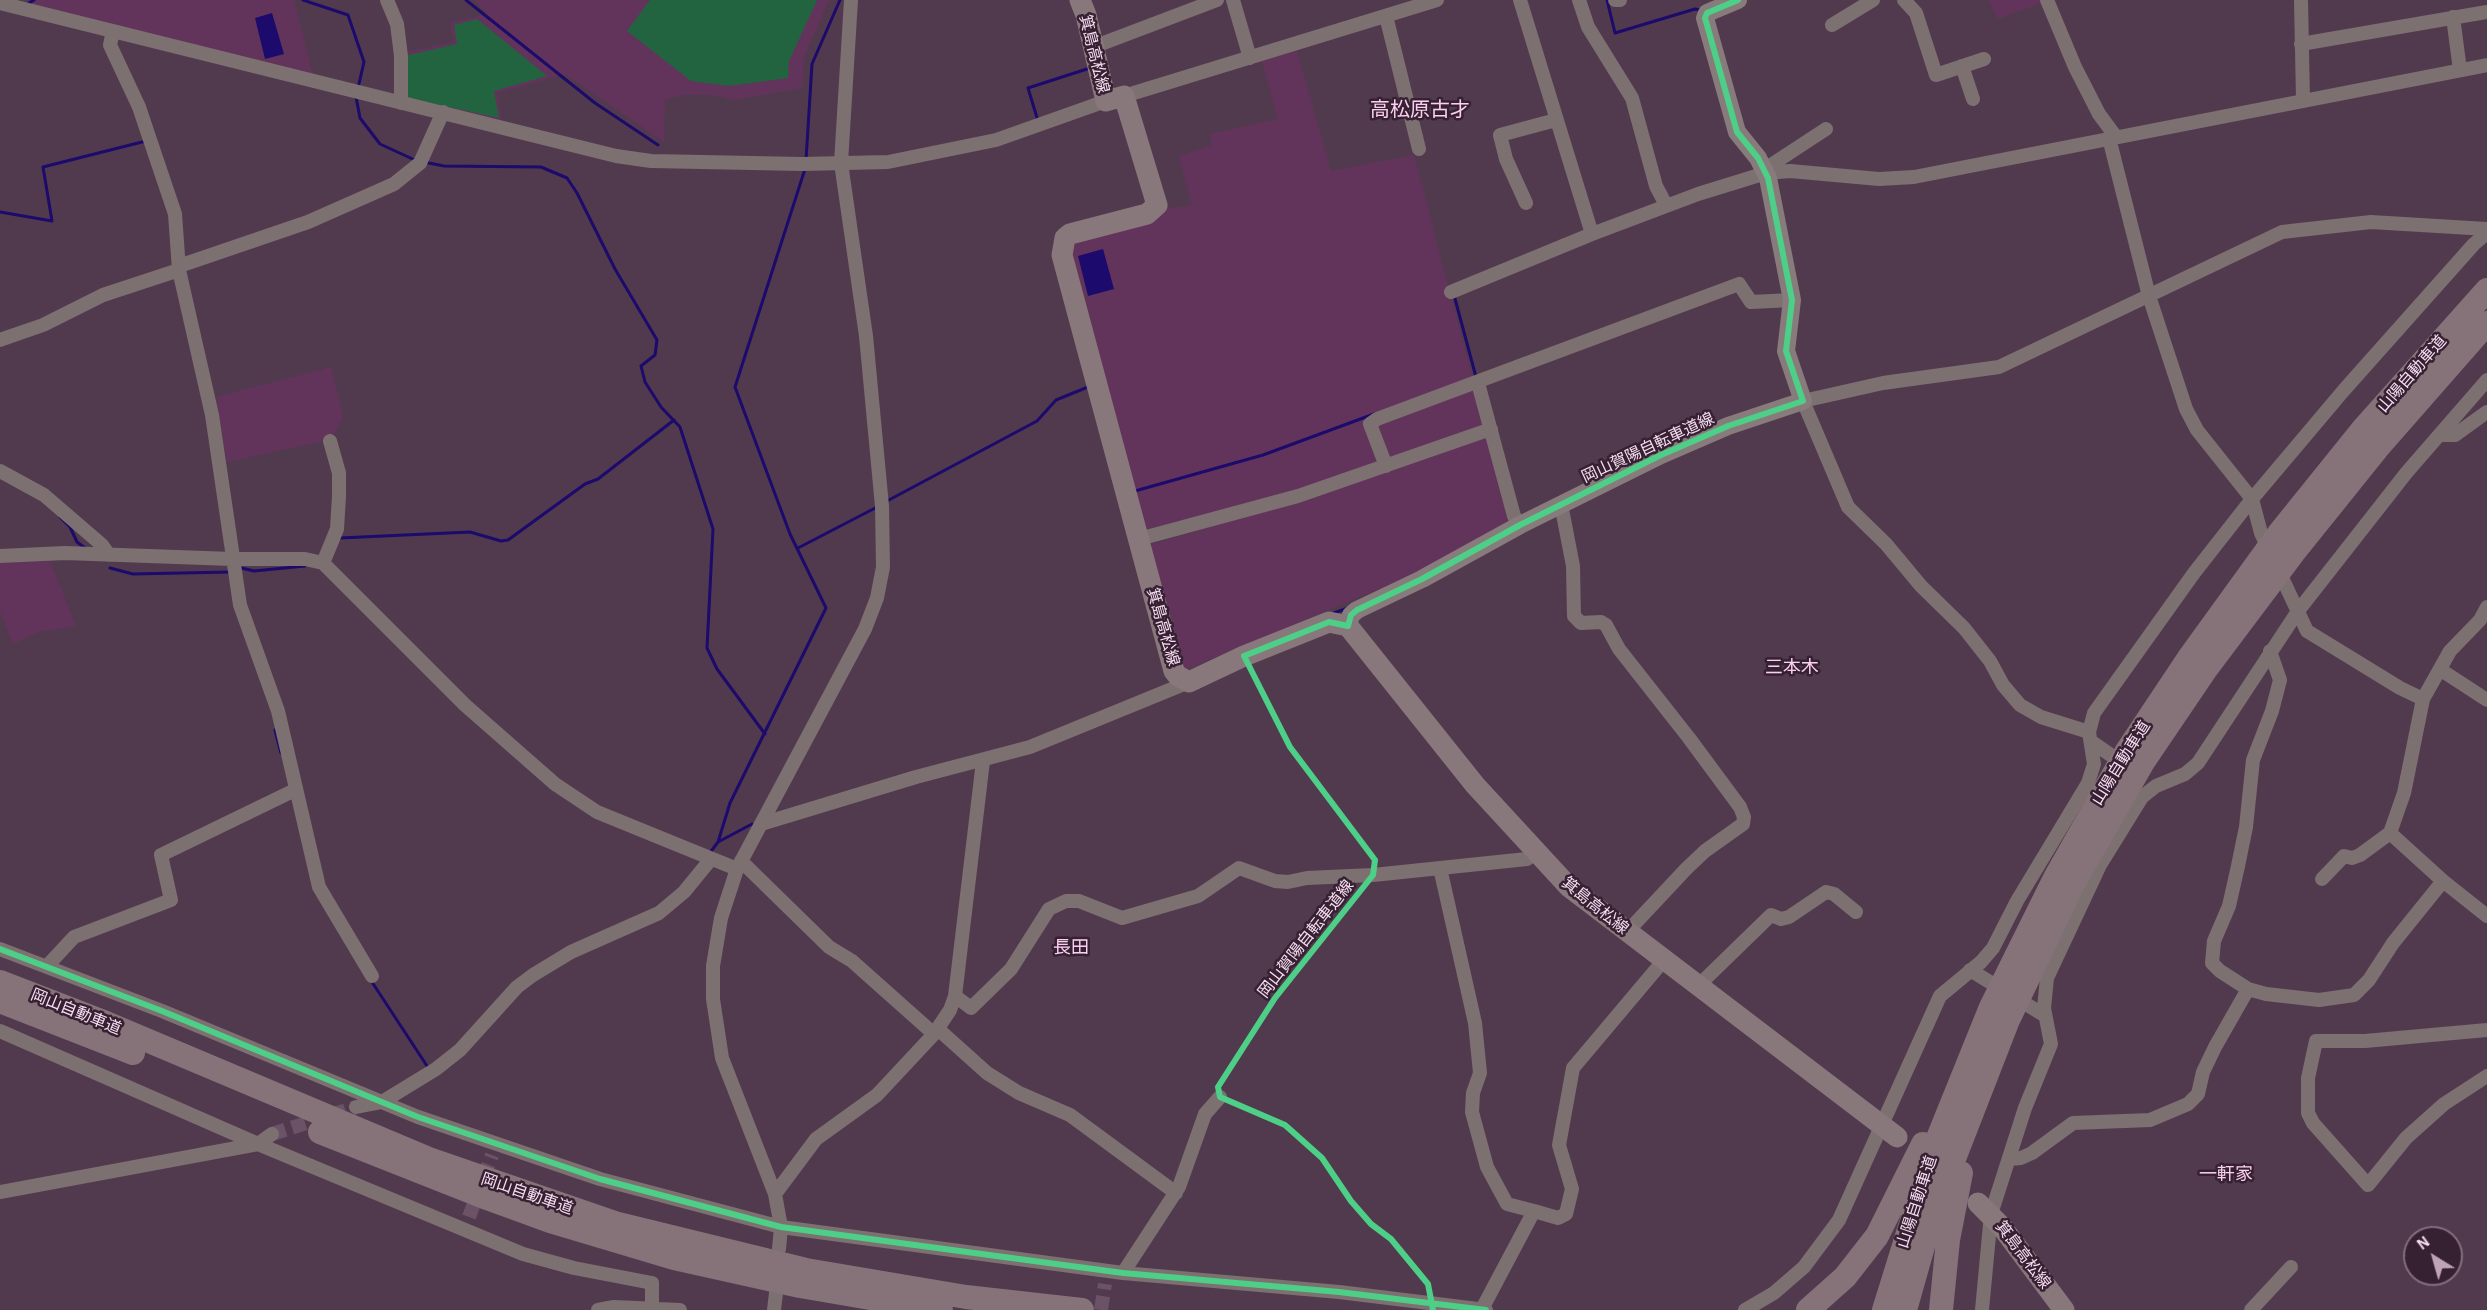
<!DOCTYPE html>
<html>
<head>
<meta charset="utf-8">
<style>
	body { margin:0 }
	#map { position:relative; width:2487px; height:1310px; overflow:hidden; background:#523a4e; font-family:"Alegreya Sans",sans-serif }
	canvas { display:block }
	.north { position:absolute; left:2403px; top:1226px; width:60px; height:60px; box-sizing:border-box; background:#352131; border:2px solid #836c7e; border-radius:50%; rotate:323deg; font-size:16px; font-weight:700; line-height:24px; text-align:center; color:#f8dcf2 }
	.north::after { content:''; display:block; margin:auto; width:21px; height:27px; background:#bea3b9; clip-path:polygon(50% 0,100% 100%,50% 72%,0 100%) }
</style>
</head>
<body>
<div id="map">
<canvas width="2487" height="1310"></canvas>
<div class="north">N</div>
</div>
<script>
const ctx = document.querySelector('canvas').getContext('2d');
ctx.lineJoin = 'round';
function fillPath(path, color) {
  ctx.fillStyle = color;
  ctx.fill(path, 'evenodd');
}
function toPath(rows) {
  const path = new Path2D();
  for (const r of rows) {
    path.moveTo(r[0], r[1]);
    for (let i = 2; i < r.length; i += 2) path.lineTo(r[i], r[i + 1]);
  }
  return path;
}
function trace(path, color, width, dash) {
  ctx.strokeStyle = color;
  ctx.lineWidth = width;
  ctx.lineCap = dash ? 'butt' : 'round';
  ctx.setLineDash(dash || []);
  ctx.stroke(path);
}
function drawText(font, color, halo, rows, align = 'center') {
  ctx.font = font + ' "Alegreya Sans","Noto Sans JP",sans-serif';
  ctx.lineWidth = 5;
  ctx.setLineDash([]);
  ctx.textBaseline = 'middle';
  ctx.strokeStyle = halo;
  ctx.fillStyle = color;
  for (const [text, x, y, turn = 0] of rows) {
    ctx.save();
    ctx.translate(x, y);
    ctx.rotate((+turn || 0) * Math.PI / 180);
    ctx.textAlign = isNaN(turn) ? turn : align;
    if (halo) ctx.strokeText(text, 0, 0);
    ctx.fillText(text, 0, 0);
    ctx.restore();
  }
}
fillPath(toPath([
	[38,0,294,0,313,76,25,6],
	[475,0,829,0,804,57,802,88,733,100,714,95,686,94,665,100,664,142,565,74,497,93,502,122,404,98,405,52,454,42,450,23,487,14],
	[1988,0,2040,0,2041,3,1998,19],
	[1296,48,1331,171,1414,155,1485,426,1293,494,1150,535,1140,529,1066,242,1160,210,1192,205,1179,156,1212,145,1210,134,1278,119,1261,59],
	[331,367,343,416,335,433,324,441,227,462,216,397],
	[1488,433,1513,519,1417,573,1180,672,1149,554,1153,544,1300,500],
	[49,558,76,626,39,632,13,644,0,612,0,560]
]), '#62345b');
fillPath(toPath([
	[650,0,817,0,789,61,788,78,729,86,691,81,627,31],
	[477,19,547,76,494,91,499,118,408,98,408,55,457,44,454,25]
]), '#226440');
fillPath(toPath([
	[272,13,284,54,265,59,255,18],
	[1103,249,1114,289,1088,296,1078,256]
]), '#1c0a6c');
trace(toPath([
	[303,0,348,15,364,62,358,88],
	[466,0,595,103,658,145],
	[1607,0,1615,33,1695,9,1701,10],
	[29,3,34,0],
	[356,97,360,118,380,144,417,161],
	[1038,121,1028,88,1090,68],
	[806,160,812,64,840,0],
	[424,162,444,166,541,167,567,178,577,193,615,269,657,340,655,355,641,366,645,382,661,407,680,427,713,529,707,648,717,669,765,734],
	[0,212,52,221,43,167,146,141],
	[1454,295,1476,377],
	[1135,491,1263,455,1374,414],
	[887,501,1037,421,1056,400,1088,387],
	[60,517,70,527,77,542,85,548],
	[340,538,470,532,501,541,508,540,585,484,598,479,674,420],
	[798,548,879,506],
	[237,567,254,571,305,566],
	[110,568,133,574,230,572],
	[1331,614,1348,608],
	[278,728,275,730,281,753],
	[718,842,730,803,826,608,790,534,735,387,805,169],
	[709,854,718,842,752,824],
	[370,979,429,1069]
]), '#1c0a6c', 3);
trace(toPath([
	[272,1134,356,1107],
	[469,1217,492,1155],
	[1101,1310,1105,1284]
]), '#6b5267', 14, [14, 7]);
trace(toPath([
	[387,0,397,24,401,56,401,103],
	[1233,0,1250,58],
	[1520,0,1592,234],
	[1579,0,1588,27,1632,98,1656,186,1666,205],
	[1615,0,1620,0],
	[1904,0,1916,13,1936,75,1984,59],
	[2047,0,2075,67,2099,114,2116,137],
	[2301,0,2303,99],
	[0,3,616,156,651,161,802,164,888,162,996,140,1106,101],
	[1386,16,1419,149],
	[2453,17,2460,70],
	[1832,25,1873,0],
	[113,31,110,45,139,107,175,214,179,270,212,415,240,605,278,711,319,887,372,976],
	[2301,44,2487,12],
	[1093,47,1217,0],
	[1962,66,1973,99],
	[1124,96,1437,0],
	[2109,138,2149,296,2186,409,2197,430,2252,499,2261,533,2307,631,2400,688,2423,699],
	[1774,172,1771,165,1826,129],
	[1526,203,1506,159,1500,135,1556,120],
	[179,266,308,222,394,184,420,163,443,112],
	[1451,292,1592,234,1698,194,1766,173,1790,171,1879,179,1914,177,2487,65],
	[0,340,43,325,103,295,179,270],
	[1478,383,1514,516,1520,525],
	[2440,435,2455,435,2487,412],
	[1386,466,1370,424,1377,419,1739,284,1751,302,1792,300],
	[0,471,44,495,102,545,109,555],
	[1561,504,1573,566,1574,616,1581,623,1601,622,1606,625,1619,649,1689,738,1740,807,1744,817,1743,824,1705,851,1686,869,1627,932],
	[1139,539,1298,496,1491,429],
	[0,556,65,553,232,559,305,559,323,563,465,705,555,784,597,812,737,869],
	[323,563,337,529,339,496,339,473,330,441],
	[2487,607,2480,620,2450,651,2423,699,2404,793,2390,833,2443,881,2487,916],
	[2270,651,2280,680,2272,711,2253,760,2246,827,2238,866,2229,906,2214,941,2212,963,2220,971,2248,989,2266,994,2319,1000,2354,995,2369,980,2393,943,2443,881],
	[2441,670,2487,700],
	[2089,732,2041,717,2020,705,2003,685,1990,661,1964,628,1921,586,1886,544,1848,507,1803,401,1883,383,1999,367,2282,232,2371,222,2487,229],
	[2092,742,2125,765],
	[761,824,916,777,1030,747,1189,682],
	[741,861,829,947,852,961,934,1034],
	[1440,868,1475,1023,1480,1073,1473,1093,1472,1112,1487,1167,1507,1204,1534,1211,1482,1309],
	[2322,879,2344,856,2352,858,2360,855,2390,833],
	[0,949,162,1011,418,1117,600,1179,781,1227,1123,1273,1339,1292,1486,1310],
	[48,965,74,937,171,900,161,855,295,790],
	[1970,970,2044,1015],
	[1699,985,1771,915,1781,919,1789,917,1826,892,1834,894,1856,912],
	[955,996,971,1008,1011,969,1049,909,1066,901,1079,901,1122,918,1198,896,1239,868,1275,881,1288,882,1307,878,1373,875,1527,859,1536,852],
	[938,1029,987,1073,1019,1093,1070,1115,1176,1193],
	[2487,1030,2365,1041,2316,1041,2308,1078,2308,1113,2313,1123,2368,1185,2406,1138,2444,1104,2487,1076],
	[0,1031,258,1144,523,1254,574,1268,652,1283,652,1308],
	[356,1107,382,1102,436,1069,460,1050,517,987,533,975,571,952,659,913,684,892,711,859],
	[2009,1159,2021,1158,2032,1153,2073,1123,2150,1120,2188,1104,2198,1094,2203,1072,2215,1047,2248,989],
	[0,1192,258,1144,272,1134],
	[775,1194,816,1139,877,1095,934,1034,950,1010,955,996,983,761],
	[1534,1211,1558,1218,1566,1214,1572,1189,1559,1145,1573,1068,1664,960],
	[779,1249,781,1227,775,1194,722,1058,713,999,713,966,721,918,737,869,865,629,877,598,883,567,882,506,866,336,841,163,851,0],
	[1123,1273,1179,1187,1205,1114,1220,1097],
	[598,1310,614,1307,680,1310],
	[774,1310,776,1293],
	[1745,1310,1774,1293,1804,1267,1839,1220,1940,996,1981,962,1993,948,2017,901,2088,783,2094,764,2089,732,2094,713,2194,573,2252,499,2344,390,2474,244,2487,233],
	[1982,1310,1991,1214,2025,1108,2051,1044,2044,1008,2047,978,2100,865,2142,797,2156,786,2185,774,2198,763,2298,611,2407,472,2487,380],
	[2251,1310,2291,1267]
]), '#7c7071', 14);
trace(toPath([
	[1348,626,1351,615,1357,610,1422,579,1520,525,1661,455,1728,426,1803,401,1786,351,1792,300,1768,178,1758,158,1737,132,1705,18,1707,13,1738,0]
]), '#887b7b', 18);
trace(toPath([
	[1080,0,1086,15,1106,101,1124,96,1157,205,1147,214,1070,234,1065,238,1062,255,1174,671,1178,676,1189,682,1244,656,1329,622,1348,626,1475,785,1569,887,1897,1137],
	[1978,1203,2002,1227,2064,1310]
]), '#88777b', 21);
trace(toPath([
	[0,982,106,1023,429,1159,618,1224,806,1270,966,1297,1082,1310],
	[0,1001,133,1053],
	[320,1132,487,1198,550,1221,674,1258,800,1286,941,1310],
	[1808,1310,1845,1277,1877,1236,1923,1144],
	[1884,1310,1936,1143,1991,1007,2055,878,2127,751,2191,655,2280,532,2363,429,2487,290],
	[1905,1310,1931,1218,2008,1020,2073,884,2143,762,2206,669,2294,552,2380,445,2487,323],
	[1941,1310,1948,1240,1961,1173]
]), '#857379', 24);
trace(toPath([
	[0,949,162,1011,418,1117,600,1179,781,1227,1123,1273,1339,1292,1486,1310],
	[1433,1310,1428,1284,1391,1239,1371,1224,1351,1201,1322,1158,1285,1125,1220,1097,1218,1087,1275,998,1373,875,1375,860,1290,747,1244,656,1329,622,1348,626,1351,615,1357,610,1422,579,1520,525,1661,455,1728,426,1803,401,1786,351,1792,300,1768,178,1758,158,1737,132,1705,18,1707,13,1738,0]
]), '#4dcf88', 6);
drawText('16px', '#f8dcf2', '#352131', [
	["箕島高松線",1094,54,76],
	["山陽自動車道",2412,374,-49],
	["岡山賀陽自転車道線",1648,448,-25],
	["箕島高松線",1163,627,74],
	["山陽自動車道",2121,763,-58],
	["箕島高松線",1595,906,39],
	["岡山賀陽自転車道線",1306,939,-52],
	["岡山自動車道",76,1012,22],
	["岡山自動車道",527,1194,19],
	["山陽自動車道",1917,1202,-72],
	["箕島高松線",2023,1255,53]
]);
drawText('18px', '#fbcff1', '#352131', [
	["三本木",1792,668],
	["長田",1071,948],
	["一軒家",2226,1175]
]);
drawText('20px', '#fbcff1', '#352131', [
	["高松原古才",1420,110]
]);
</script>
</body>
</html>
